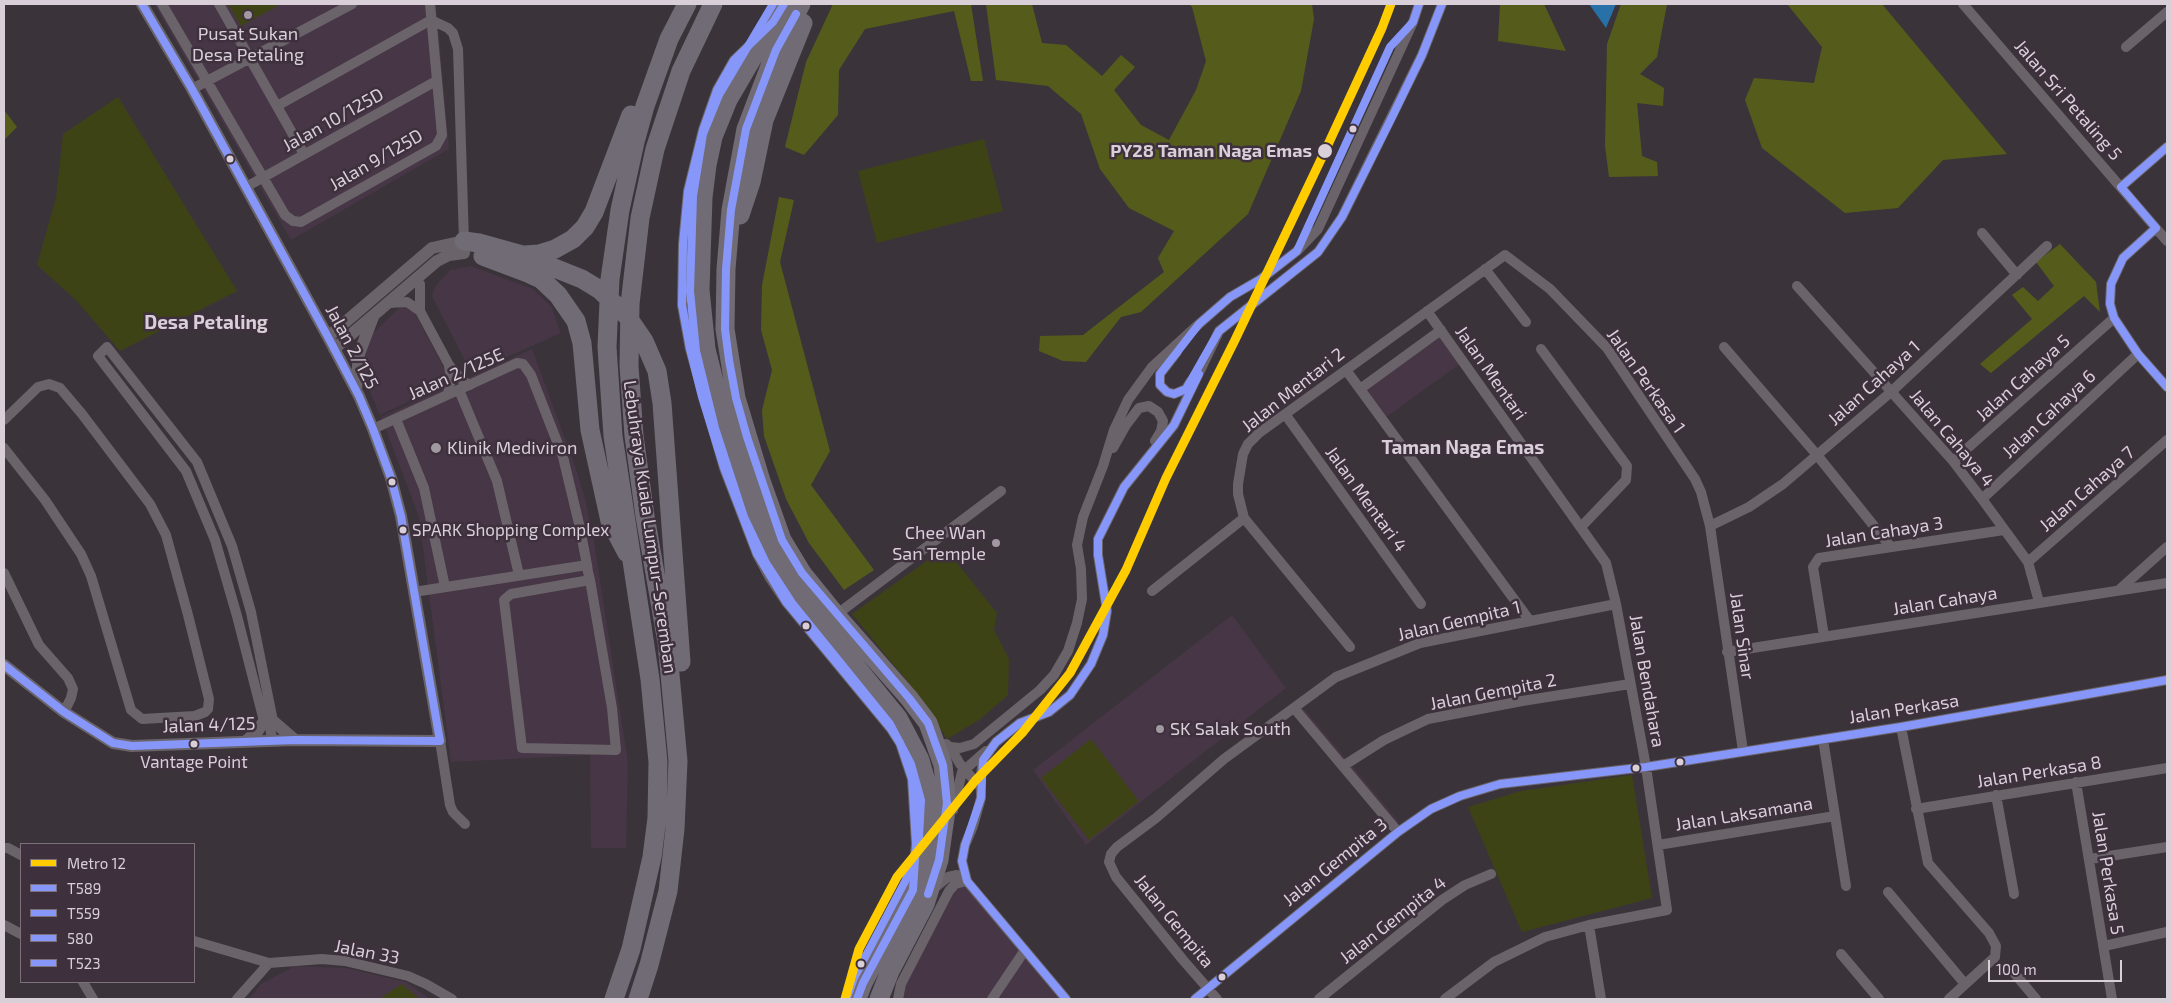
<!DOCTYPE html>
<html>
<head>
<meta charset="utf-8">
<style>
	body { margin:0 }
	#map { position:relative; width:2171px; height:1003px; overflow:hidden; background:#3a343a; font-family:"Exo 2",sans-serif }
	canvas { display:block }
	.frame { position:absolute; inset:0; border:5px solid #d8cfd8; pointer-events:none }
	.legend { position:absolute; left:20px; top:843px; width:175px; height:140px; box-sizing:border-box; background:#3e303d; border:1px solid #7c707b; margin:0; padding:6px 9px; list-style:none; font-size:15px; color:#d8cfd8 }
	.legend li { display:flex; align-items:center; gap:10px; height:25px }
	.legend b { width:25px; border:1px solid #7c707b }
	.scale { position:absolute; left:1988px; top:960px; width:134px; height:22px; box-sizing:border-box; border:2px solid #d8cfd8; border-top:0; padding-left:6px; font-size:15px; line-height:18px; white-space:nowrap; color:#d8cfd8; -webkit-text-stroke:4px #3e303d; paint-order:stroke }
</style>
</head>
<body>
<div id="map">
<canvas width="2171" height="1003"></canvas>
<div class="frame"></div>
<ul class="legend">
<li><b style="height:6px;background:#fc0"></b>Metro 12</li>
<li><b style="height:6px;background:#8697f9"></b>T589</li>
<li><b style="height:6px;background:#8697f9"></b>T559</li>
<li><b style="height:6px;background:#8697f9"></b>580</li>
<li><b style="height:6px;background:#8697f9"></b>T523</li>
</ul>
<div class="scale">100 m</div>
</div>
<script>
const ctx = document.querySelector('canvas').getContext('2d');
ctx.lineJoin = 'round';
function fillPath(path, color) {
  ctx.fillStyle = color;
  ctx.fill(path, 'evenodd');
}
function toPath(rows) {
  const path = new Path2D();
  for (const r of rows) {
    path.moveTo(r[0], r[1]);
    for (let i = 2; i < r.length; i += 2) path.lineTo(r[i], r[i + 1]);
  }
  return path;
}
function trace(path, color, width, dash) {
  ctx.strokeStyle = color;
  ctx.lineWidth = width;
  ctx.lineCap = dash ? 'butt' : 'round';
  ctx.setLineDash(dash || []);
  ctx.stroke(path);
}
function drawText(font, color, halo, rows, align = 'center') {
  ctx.font = font + ' "Exo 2",sans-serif';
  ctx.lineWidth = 5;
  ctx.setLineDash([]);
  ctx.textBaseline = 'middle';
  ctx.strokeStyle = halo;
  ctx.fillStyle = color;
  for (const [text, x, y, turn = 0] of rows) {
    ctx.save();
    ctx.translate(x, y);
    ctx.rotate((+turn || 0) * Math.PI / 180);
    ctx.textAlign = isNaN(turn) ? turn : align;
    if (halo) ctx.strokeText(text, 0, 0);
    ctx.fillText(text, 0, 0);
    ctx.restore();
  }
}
fillPath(toPath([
	[154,4,436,4,449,149,291,240],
	[471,266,533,289,551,306,561,333,478,370,468,367,432,296,436,285,450,270],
	[400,307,408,307,413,310,448,375,444,385,380,415,362,373,366,340],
	[1440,334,1461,363,1385,418,1365,390],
	[532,349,574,463,585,498,594,541,628,763,626,848,591,848,590,755,451,762,419,517,381,417],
	[1232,615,1286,688,1086,845,1033,770],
	[1304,709,1399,822,1390,829,1295,717],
	[957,886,966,886,1062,999,901,999,904,986],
	[295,966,346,968,406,982,430,999,249,999,261,984]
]), '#473646');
fillPath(toPath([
	[228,4,281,4,241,26],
	[118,97,237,291,120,351,76,300,37,265,56,198,63,134],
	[984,139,1003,211,877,243,858,171],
	[945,548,997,613,994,630,1009,659,1008,695,979,720,947,739,921,698,852,614],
	[1091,739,1139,801,1089,840,1041,778],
	[1632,775,1652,898,1522,932,1468,807,1521,791],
	[402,984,420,999,379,999]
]), '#3e4316');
fillPath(toPath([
	[833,4,971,4,983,81,971,81,954,11,865,29,839,70,838,115,804,155,785,147,806,62],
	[986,4,1032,4,1042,43,1066,45,1102,76,1121,55,1135,67,1114,90,1141,125,1169,140,1196,90,1206,61,1192,7,1189,4,1312,4,1314,19,1301,91,1248,214,1141,312,1121,317,1086,362,1063,361,1039,351,1040,336,1083,335,1164,272,1158,258,1174,231,1129,208,1100,169,1081,114,1048,86,996,80],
	[1500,4,1544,4,1566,51,1498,41],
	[1621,4,1667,4,1657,57,1640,74,1664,88,1663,106,1637,103,1642,156,1657,162,1658,176,1609,177,1605,146,1607,44],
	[1787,4,1882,4,2007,154,1943,160,1898,208,1845,213,1762,148,1745,100,1754,78,1814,83,1822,47],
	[4,110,17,127,4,140],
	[779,197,794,200,780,262,830,451,811,485,874,570,844,590,809,543,786,499,764,436,762,410,772,370,761,330,762,285],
	[2060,244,2096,282,2100,312,2084,296,1991,373,1980,364,2032,319,2012,295,2023,287,2038,301,2054,286,2036,262]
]), '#555c1b');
fillPath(toPath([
	[1589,4,1616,4,1606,28]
]), '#2770a8');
trace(toPath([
	[162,4,285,215,293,221,301,222,436,146,442,135,430,4],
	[219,4,304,154],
	[1963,4,2167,241],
	[431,20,448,28,453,33,458,49,464,241],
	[759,36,734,60,717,90,703,130,688,191,683,244,682,305,690,349,724,468,757,554,770,578,786,602,891,729,900,743,912,779,916,844,914,867],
	[2126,47,2167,12],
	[192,89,352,4],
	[277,106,431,20],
	[246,187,436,81],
	[2121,187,2167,147],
	[2156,228,2123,258,2111,284,2110,304,2114,318,2138,354,2167,387],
	[1982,233,2017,275],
	[1485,269,1526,322],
	[420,284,420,311],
	[1797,286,1953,461,1982,499,2028,562,2039,602],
	[388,303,407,302,420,311,449,365,463,381,470,385],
	[1427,311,1606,563,1616,604,1646,767,1667,910,1589,925,1545,937,1494,962,1445,999],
	[1217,336,1219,331,1318,252,1342,217,1422,55,1442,4],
	[1724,347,1817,455,1890,546],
	[1541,349,1627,466,1626,480,1581,527],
	[1177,352,1160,374,1160,385,1167,392,1174,394,1186,389,1191,381],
	[1346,370,1530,621],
	[1360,389,1441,330],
	[459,390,497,481,519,575],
	[448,394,451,378,449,366],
	[1285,414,1421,604],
	[396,419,424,488,445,587],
	[4,420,38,387,49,384,60,388,82,414,150,504,166,535,188,615,209,699,208,709,205,712,195,716,142,719,131,710,91,576,81,554,45,500,4,448],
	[373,429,517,363,523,364,531,375,563,457,580,528,587,565,588,572,590,580,612,708,616,750,522,748,504,600,511,594,590,580],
	[1113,448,1126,425,1139,408,1149,406,1158,412,1163,421,1161,431,1155,441],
	[1953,461,2114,318],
	[1982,499,2138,354],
	[1710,526,1749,507,1783,484,1891,392,2047,246],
	[2028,562,2167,440],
	[4,573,39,645,68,678,73,689,71,698,64,712],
	[2120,589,2167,547],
	[1152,591,1244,518],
	[414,592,587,565],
	[836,615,1001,491],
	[1824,636,1813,567,1819,558,2004,530],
	[1350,647,1244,518,1238,494,1238,484,1243,454,1248,444,1259,433,1505,255,1550,289,1607,348,1695,479,1701,492,1710,526,1743,751],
	[1727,652,2167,583],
	[1294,708,1398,832],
	[270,727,273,721,251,612,232,546,197,462,107,347,98,356,186,471,215,540,237,616,264,721,270,727,272,740],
	[1901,727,1928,863,1989,933,1996,946,1995,957,1949,999],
	[1823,739,1846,886],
	[440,741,450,805,453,812,465,824],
	[946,744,950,747,960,764,981,788],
	[950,747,960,748,974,744,1040,690,1054,675,1068,651,1077,623,1082,599,1081,569,1077,545,1083,517,1103,466,1114,430,1128,400,1152,367,1199,324,1230,297,1261,279,1297,251,1318,229,1413,22,1419,4],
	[1343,766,1384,740,1428,719,1522,701,1630,684],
	[2076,782,2112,999],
	[1996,795,2014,894],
	[1916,809,2167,768],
	[953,810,962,772,986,751],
	[1658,845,1835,816],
	[4,848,8,848,21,855],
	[2090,859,2167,847],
	[967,881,962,861,965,845,973,826,981,798,981,775,983,760,996,742,1020,723,1049,712,1070,695,1091,664,1103,635,1107,611,1098,555,1098,539,1124,487,1174,425,1219,331],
	[937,886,948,877,957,875,965,879,1066,999],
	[1888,892,1965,984],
	[4,925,21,934],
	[1589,925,1601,999],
	[194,941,269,963],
	[2104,946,2167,932],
	[1841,954,1879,999],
	[2015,974,2036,999],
	[83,982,93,999],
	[237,999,269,963,322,959,345,961,408,976,426,984,452,999],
	[898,999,901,984,949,891,955,884,967,881],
	[992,999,1025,950],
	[1195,999,1398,832,1431,809,1460,796,1500,784,1646,767,1901,727,2167,680],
	[1217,999,1183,960,1116,877,1109,862,1111,854,1117,847,1156,818,1224,759,1336,677,1420,643,1616,604],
	[1319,999,1442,900,1465,885,1491,874]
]), '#6a646a', 10);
trace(toPath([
	[328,337,432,248,464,241],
	[334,349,437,261,449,255,464,253],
	[356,390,359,354,373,317],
	[4,665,64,712,113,743,132,746,295,740,440,741,401,516,391,478,373,429,359,396,328,337,192,89,142,4],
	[273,721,295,740],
	[246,741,257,732,264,721]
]), '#6a646a', 12);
trace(toPath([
	[784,4,728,100,713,137,707,165,703,197,700,290,706,349,725,425,753,513,775,559,800,598,898,718,920,760,931,799,929,838,920,874,863,983,857,999],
	[801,4,776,50,746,129,731,210,726,269,725,329,736,398,761,481,782,540,802,573,836,615,909,698,928,723,943,765,947,803,939,860,925,904,890,971,879,999],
	[740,215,751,182,764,120,803,23],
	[464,241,479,243,522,255,582,279,600,290,627,316,644,341,657,371,662,403,681,662],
	[525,255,539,254,555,249,573,239,585,227,594,212,631,115],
	[483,256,528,273,541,279,558,295,576,321,582,343,590,430,610,521,627,553],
	[614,999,631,949,652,857,657,818,658,762,650,679,613,436,607,347,610,279,620,210,635,142,645,106,669,39,687,4],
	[638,999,649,965,668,891,675,829,678,761,667,642,645,516,634,436,629,366,630,304,640,218,655,149,681,71,713,4]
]), '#716b76', 19);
trace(toPath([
	[1419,4,1413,22,1390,47,1297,251,1261,279,1230,297,1199,324,1160,374,1160,385,1167,392,1174,394,1186,389,1219,331,1318,252,1342,217,1392,117,1422,55,1442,4],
	[2167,147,2121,187,2156,228,2123,258,2111,284,2110,304,2114,318,2138,354,2167,387],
	[1066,999,967,881,962,861,965,845,981,798,983,760,996,742,1020,723,1049,712,1070,695,1091,664,1103,635,1107,611,1098,555,1098,539,1124,487,1174,425,1199,374],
	[1195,999,1398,832,1431,809,1460,796,1500,784,1646,767,1901,727,2167,680]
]), '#8697f9', 8);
trace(toPath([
	[784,4,773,22,734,60,717,90,703,130,688,191,683,244,682,305,690,349,702,397,724,468,757,554,786,602,891,729,900,743,912,779,916,844,913,890,863,983,857,999],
	[796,14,776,50,746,129,731,210,726,269,725,329,729,360,736,398,747,437,782,540,802,573,909,698,928,723,943,765,947,803,939,860,928,894]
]), '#8697f9', 8);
trace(toPath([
	[4,665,64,712,113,743,132,746,295,740,440,741,401,516,391,478,373,429,359,396,328,337,192,89,142,4]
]), '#8697f9', 8);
trace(toPath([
	[773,4,719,95,703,134,693,196,690,291,696,351,715,428,744,517,766,563,792,603,890,724,911,764,921,800,919,837,911,870,854,978,848,995]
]), '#8697f9', 8);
trace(toPath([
	[845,999,859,949,897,877,975,781,1023,732,1070,673,1126,570,1166,478,1235,340,1325,151,1382,28,1391,4]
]), '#fc0', 9);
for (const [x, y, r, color] of [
	[248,15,5,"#a199a1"],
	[1353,129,4.5,"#d8cfd8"],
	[1325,151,8,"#d8cfd8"],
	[230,159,4.5,"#d8cfd8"],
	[436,448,6,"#a199a1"],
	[392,482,4.5,"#d8cfd8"],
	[403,530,4.5,"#d8cfd8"],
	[996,543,5,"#a199a1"],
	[806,626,4.5,"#d8cfd8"],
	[1160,729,5,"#a199a1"],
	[194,744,4.5,"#d8cfd8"],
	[1680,762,4.5,"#d8cfd8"],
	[1636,768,4.5,"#d8cfd8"],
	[861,964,4.5,"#d8cfd8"],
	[1222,977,4.5,"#d8cfd8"]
]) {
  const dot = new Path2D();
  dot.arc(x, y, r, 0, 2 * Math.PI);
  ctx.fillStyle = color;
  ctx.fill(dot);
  trace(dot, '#3e303d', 2);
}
drawText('17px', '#d8cfd8', '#3e303d', [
	["SPARK Shopping Complex",412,530],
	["Vantage Point",194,762,"center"]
], 'left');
drawText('18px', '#d8cfd8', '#3e303d', [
	["Pusat Sukan",248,34,"center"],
	["Desa Petaling",248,55,"center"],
	["Klinik Mediviron",447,448],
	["Chee Wan",986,533,"right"],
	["San Temple",986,554,"right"],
	["SK Salak South",1170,729]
], 'left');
drawText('18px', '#d8cfd8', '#3e303d', [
	["Jalan Sri Petaling 5",2068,100,49],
	["Jalan 10/125D",333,120,-29],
	["Jalan 9/125D",376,160,-30],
	["Jalan 2/125",352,347,62],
	["Jalan Mentari",1491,373,55],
	["Jalan 2/125E",456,374,-24],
	["Jalan Cahaya 5",2023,378,-42],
	["Jalan Perkasa 1",1646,381,55],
	["Jalan Cahaya 1",1874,383,-42],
	["Jalan Mentari 2",1293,390,-38],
	["Jalan Cahaya 6",2049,414,-43],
	["Jalan Cahaya 4",1952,438,50],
	["Jalan Cahaya 7",2087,489,-41],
	["Jalan Mentari 4",1366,499,54],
	["Lebuhraya Kuala Lumpur–Seremban",650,527,82],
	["Jalan Cahaya 3",1884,532,-9],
	["Jalan Cahaya",1945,601,-9],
	["Jalan Gempita 1",1459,621,-13],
	["Jalan Sinar",1742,636,82],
	["Jalan Bendahara",1647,681,80],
	["Jalan Gempita 2",1493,692,-11],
	["Jalan Perkasa",1904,709,-9],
	["Jalan 4/125",209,725,-2],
	["Jalan Perkasa 8",2039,772,-9],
	["Jalan Laksamana",1744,814,-9],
	["Jalan Gempita 3",1335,862,-39],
	["Jalan Perkasa 5",2108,873,81],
	["Jalan Gempita 4",1393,920,-38],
	["Jalan Gempita",1174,921,51],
	["Jalan 33",367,952,11]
]);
drawText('bold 18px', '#d8cfd8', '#3e303d', [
	["PY28 Taman Naga Emas",1312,151]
], 'right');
drawText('bold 19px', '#d8cfd8', '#3e303d', [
	["Desa Petaling",206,323],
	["Taman Naga Emas",1463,448]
]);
</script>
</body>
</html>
